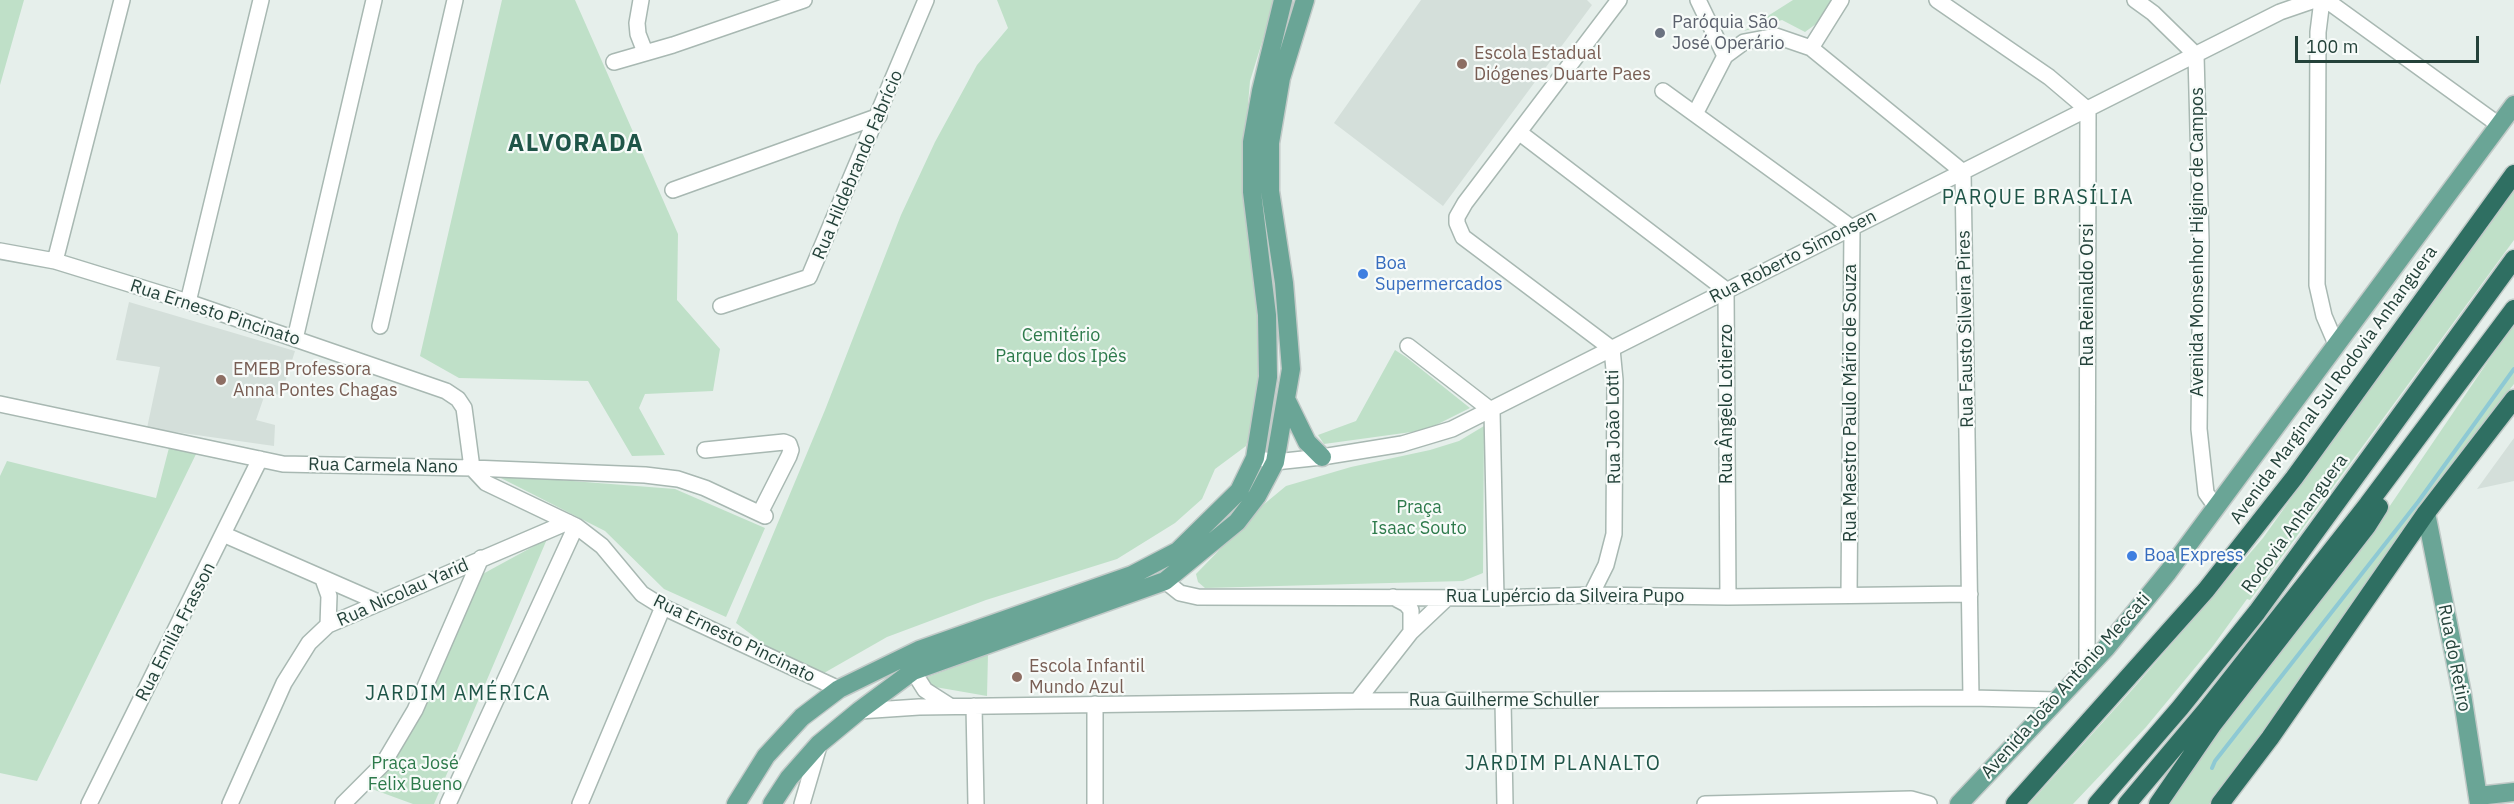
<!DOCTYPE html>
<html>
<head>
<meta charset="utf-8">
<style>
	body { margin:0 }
	#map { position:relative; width:2514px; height:804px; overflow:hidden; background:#e6efeb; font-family:"IBM Plex Sans",sans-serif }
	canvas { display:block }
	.scale { position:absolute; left:2295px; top:36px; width:184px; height:27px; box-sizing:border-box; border:3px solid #24423a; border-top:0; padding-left:8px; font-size:18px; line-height:21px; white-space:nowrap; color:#24423a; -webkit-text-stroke:4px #f7fbf9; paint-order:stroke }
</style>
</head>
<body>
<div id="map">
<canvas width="2514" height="804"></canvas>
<div class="scale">100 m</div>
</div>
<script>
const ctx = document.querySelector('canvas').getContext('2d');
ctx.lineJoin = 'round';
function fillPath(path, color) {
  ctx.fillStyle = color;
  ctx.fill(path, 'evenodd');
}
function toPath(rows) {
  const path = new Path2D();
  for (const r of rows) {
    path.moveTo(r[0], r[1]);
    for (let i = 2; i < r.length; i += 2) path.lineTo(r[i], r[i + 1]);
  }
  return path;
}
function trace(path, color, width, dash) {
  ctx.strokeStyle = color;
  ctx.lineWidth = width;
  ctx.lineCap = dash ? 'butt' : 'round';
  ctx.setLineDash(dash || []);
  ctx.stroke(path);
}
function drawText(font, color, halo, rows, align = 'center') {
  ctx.font = font + ' "IBM Plex Sans",sans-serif';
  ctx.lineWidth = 4.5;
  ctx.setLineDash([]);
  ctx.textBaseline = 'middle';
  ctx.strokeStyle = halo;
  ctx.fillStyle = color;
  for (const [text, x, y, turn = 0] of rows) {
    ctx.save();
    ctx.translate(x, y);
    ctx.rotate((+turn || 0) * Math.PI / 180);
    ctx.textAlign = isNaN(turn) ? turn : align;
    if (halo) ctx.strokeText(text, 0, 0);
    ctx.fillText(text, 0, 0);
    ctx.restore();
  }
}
fillPath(toPath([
	[1421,0,1587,0,1592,5,1443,206,1334,123],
	[129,302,295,351,281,395,265,394,256,420,275,425,274,446,147,428,160,367,116,360],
	[2514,438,2514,481,2477,489]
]), '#d4dfda');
fillPath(toPath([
	[0,0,24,0,0,85],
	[502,0,575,0,678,234,677,300,720,349,713,391,645,394,639,408,665,455,632,456,588,381,459,378,420,356],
	[997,0,1275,0,1250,81,1245,140,1261,371,1254,418,1246,446,1215,469,1202,499,1175,523,1117,559,986,600,887,637,824,673,779,655,736,623,825,410,901,215,935,142,977,65,1008,28],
	[1793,0,1835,0,1820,21,1805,32,1782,20,1744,31],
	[2514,185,2514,240,2250,600,2247,599,2213,646,2146,727,2073,804,2029,804,2131,691,2263,538],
	[2514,323,2514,384,2437,482,2297,689,2209,804,2164,804,2188,767,2383,516],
	[1395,350,1406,357,1470,408,1426,430,1324,444,1318,435,1356,421],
	[1484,426,1483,573,1463,581,1205,588,1198,582,1196,574,1263,505,1286,486,1351,467,1430,450,1459,441],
	[171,440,197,452,37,781,0,773,0,476,7,461,156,498],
	[495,475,675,489,765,528,726,617,664,589,605,531],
	[547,539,434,804,413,804,372,789,435,686,479,576],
	[988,654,987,696,912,683]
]), '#bfe0c8');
trace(toPath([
	[2212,768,2215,761,2418,502,2514,369]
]), '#8ec9d4', 4);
const minor = toPath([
	[641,0,637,23,638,34,645,52],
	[1698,0,1725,56],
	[1937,0,2049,77,2088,110,2087,668],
	[2135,0,2153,13,2196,55,2201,241,2199,429,2206,493,2216,507],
	[2322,0,2318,32,2317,285,2324,316,2336,344],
	[2326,0,2499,125],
	[1811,48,1841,0],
	[614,62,673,45,804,0],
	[1663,91,1852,228,1849,595],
	[1695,114,1725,56,1744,42,1776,36,1811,48,1963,172,1971,698],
	[1520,133,1726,290,1728,597],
	[673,190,879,116],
	[0,251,55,261,188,302,446,391,458,399,464,408,472,468,486,483,576,526,602,546,642,594,663,607,839,689],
	[55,261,122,0],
	[188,302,261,0],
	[721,306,809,277,926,0],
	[380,326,455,0],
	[295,339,374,0],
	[1408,346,1492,411],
	[0,404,283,464,472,468,645,475,678,479,705,488,765,516],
	[1492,411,1496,598],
	[705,450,784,442,789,444,791,450,789,456,760,513],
	[1266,460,1275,462,1322,457,1402,444,1452,429,2280,12,2315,0],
	[225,535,378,602],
	[323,579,329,596,328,625],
	[1165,581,1180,593,1198,597,1496,598,1591,595,1728,597,1970,594],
	[1591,595,1606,565,1614,534,1615,380,1612,349,1463,237,1457,223,1457,217,1465,203,1619,0],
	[1393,597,1406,604,1411,610,1411,632],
	[913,671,925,690,950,706],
	[1357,701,1411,632,1447,598],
	[1503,701,1505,804],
	[1095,704,1095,804],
	[974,706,976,804],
	[859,711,919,707,1357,701,1971,698,2058,700],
	[89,804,260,459],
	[230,804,284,683,309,643,328,625,568,522],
	[343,804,383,764,415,710,481,558],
	[448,804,576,526],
	[580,804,663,607],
	[802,804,819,746],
	[1705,804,1911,799,1929,804]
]);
const major = toPath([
	[1286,399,1307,442,1322,457],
	[2426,513,2462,694,2479,804],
	[2478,796,2514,792],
	[736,804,766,756,802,717,839,689,919,650,1132,575,1178,551,1239,491,1255,458,1268,377,1267,315,1252,192,1252,142,1261,91,1283,0],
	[772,804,789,778,819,744,859,711,913,671,1165,581,1237,522,1257,496,1275,462,1291,369,1284,283,1270,191,1270,143,1281,78,1305,0],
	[1959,804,2106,648,2168,572,2514,105]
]);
const highway = toPath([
	[2015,804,2206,590,2294,478,2514,174],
	[2097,804,2180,708,2257,612,2514,259],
	[2127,804,2207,709,2368,504,2514,309],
	[2158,804,2213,724,2367,526,2379,507],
	[2220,804,2270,738,2426,513,2514,399]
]);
trace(minor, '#a8b8b2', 18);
trace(major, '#c2cac8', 21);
trace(highway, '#c2cac8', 21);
trace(minor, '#fff', 15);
trace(major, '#6aa596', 18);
trace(highway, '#2f6f62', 18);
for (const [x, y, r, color] of [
	[1660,33,6,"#6b7280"],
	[1462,64,6,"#8d6e63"],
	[1363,274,6,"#3f7fe0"],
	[221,380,6,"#8d6e63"],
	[2132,556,6,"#3f7fe0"],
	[1017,677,6,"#8d6e63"]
]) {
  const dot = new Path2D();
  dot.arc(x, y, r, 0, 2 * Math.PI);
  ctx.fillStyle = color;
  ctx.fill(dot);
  trace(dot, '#f7fbf9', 2);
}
drawText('18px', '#5b616d', '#f7fbf9', [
	["Paróquia São",1672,23],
	["José Operário",1672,44]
], 'left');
drawText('18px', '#785e54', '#f7fbf9', [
	["Escola Estadual",1474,54],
	["Diógenes Duarte Paes",1474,75],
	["EMEB Professora",233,370],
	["Anna Pontes Chagas",233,391],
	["Escola Infantil",1029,667],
	["Mundo Azul",1029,688]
], 'left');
drawText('18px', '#24423a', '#f7fbf9', [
	["Rua Hildebrando Fabrício",858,165,-67],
	["Avenida Monsenhor Higino de Campos",2198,242,-90],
	["Rua Roberto Simonsen",1793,257,-27],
	["Rua Reinaldo Orsi",2088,295,-90],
	["Rua Ernesto Pincinato",215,313,18],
	["Rua Fausto Silveira Pires",1966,329,-91],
	["Avenida Marginal Sul Rodovia Anhanguera",2334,385,-54],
	["Rua Maestro Paulo Mário de Souza",1851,403,-90],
	["Rua Ângelo Lotierzo",1727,404,-90],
	["Rua João Lotti",1614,427,-91],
	["Rua Carmela Nano",383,466,1],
	["Rodovia Anhanguera",2295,524,-54],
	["Rua Nicolau Yarid",403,593,-24],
	["Rua Lupércio da Silveira Pupo",1565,597],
	["Rua Emilia Frasson",176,632,-63],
	["Rua Ernesto Pincinato",734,639,26],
	["Rua do Retiro",2454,658,79],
	["Avenida João Antônio Meccati",2066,686,-48],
	["Rua Guilherme Schuller",1504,701]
]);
drawText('18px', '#366cbe', '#f7fbf9', [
	["Boa",1375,264],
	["Supermercados",1375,285],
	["Boa Express",2144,556]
], 'left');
drawText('18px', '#2d7a4b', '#f7fbf9', [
	["Cemitério",1061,336],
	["Parque dos Ipês",1061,357],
	["Praça",1419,508],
	["Isaac Souto",1419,529],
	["Praça José",415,764],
	["Felix Bueno",415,785]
]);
ctx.letterSpacing = '1.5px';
drawText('20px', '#1f5548', '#f7fbf9', [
	["PARQUE BRASÍLIA",2038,198],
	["JARDIM AMÉRICA",458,694],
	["JARDIM PLANALTO",1563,764]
]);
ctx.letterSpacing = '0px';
ctx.letterSpacing = '1.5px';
drawText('bold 24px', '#1f5548', '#f7fbf9', [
	["ALVORADA",576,144]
]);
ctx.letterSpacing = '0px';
</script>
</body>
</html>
